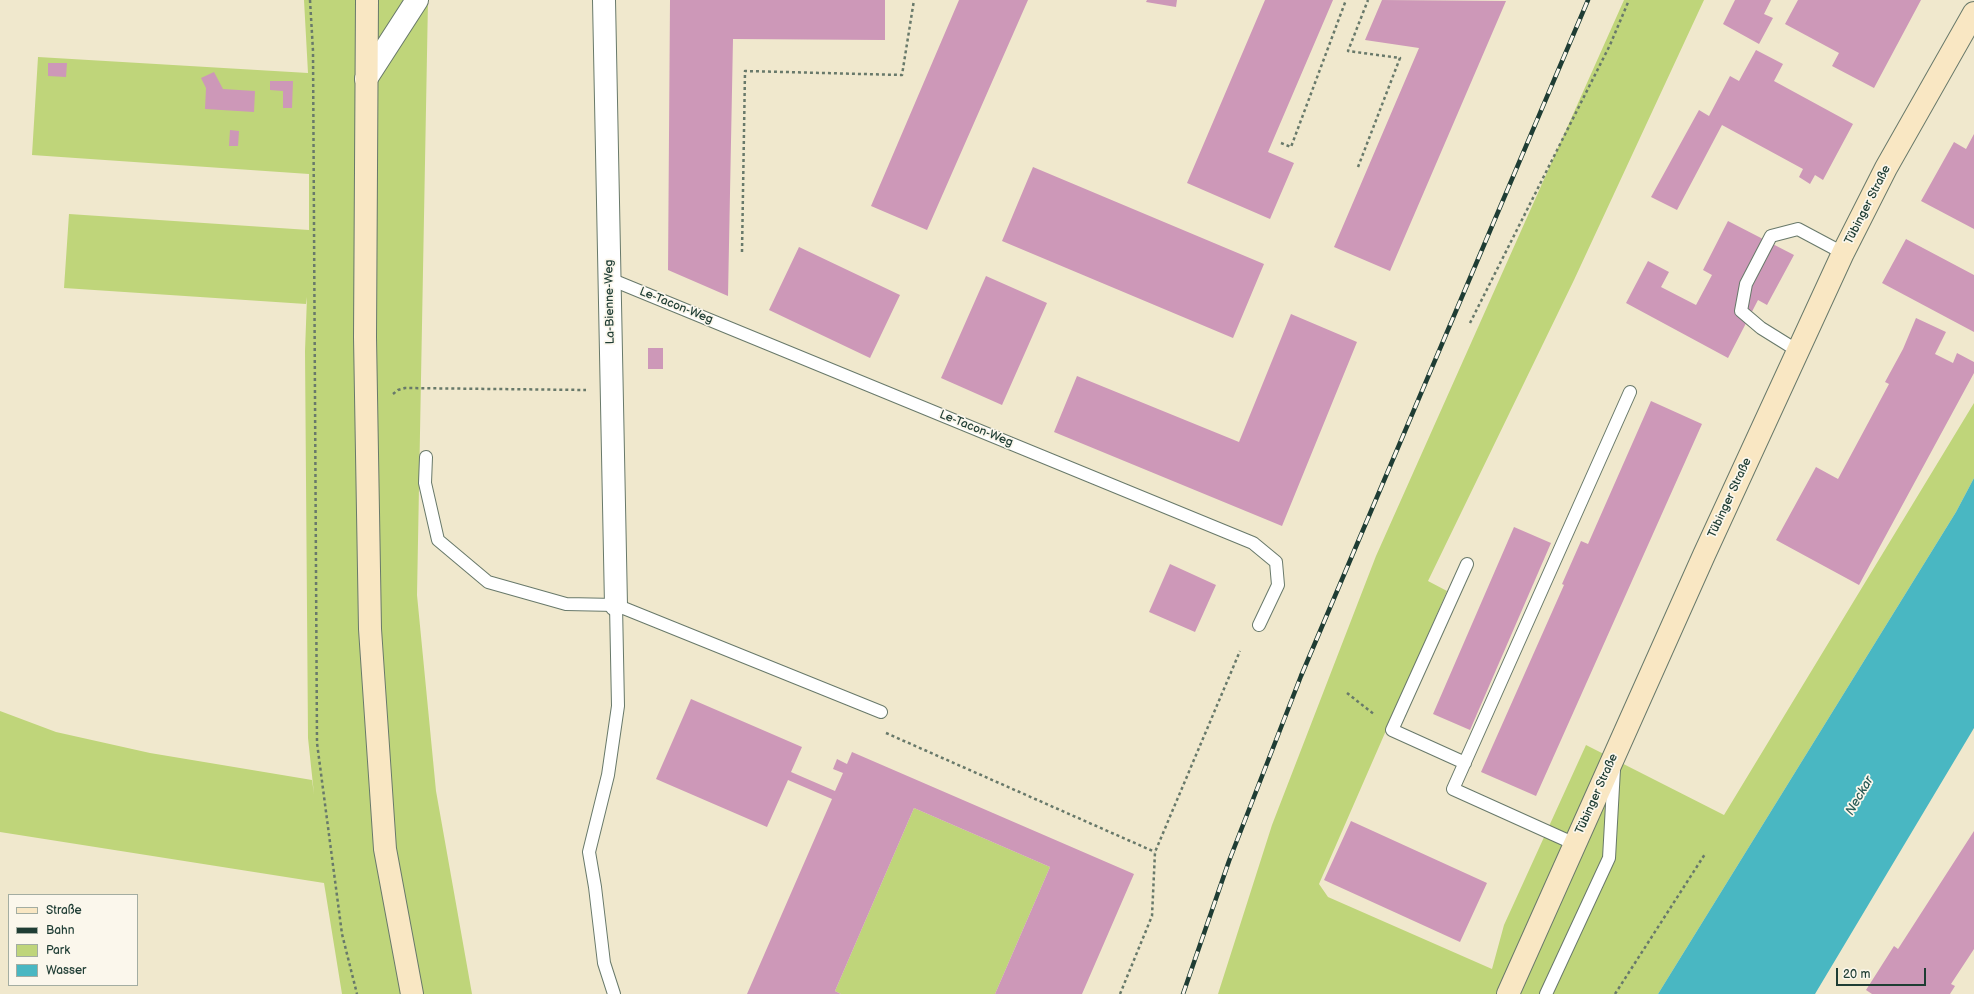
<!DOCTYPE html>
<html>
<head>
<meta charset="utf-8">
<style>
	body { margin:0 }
	#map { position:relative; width:1974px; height:994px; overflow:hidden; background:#f0e8cd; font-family:"Balsamiq Sans",sans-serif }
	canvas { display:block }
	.legend { position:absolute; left:8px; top:894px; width:130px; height:92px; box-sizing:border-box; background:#fbf7ec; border:1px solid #a3ada2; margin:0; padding:5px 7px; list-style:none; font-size:12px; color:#1f3d34 }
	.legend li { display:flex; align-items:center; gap:8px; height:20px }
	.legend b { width:20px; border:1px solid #a3ada2 }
	.scale { position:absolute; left:1836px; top:968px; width:90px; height:18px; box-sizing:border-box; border:2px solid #1f3d34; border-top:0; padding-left:5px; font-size:12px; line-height:14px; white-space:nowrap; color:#1f3d34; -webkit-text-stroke:3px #fbf7ec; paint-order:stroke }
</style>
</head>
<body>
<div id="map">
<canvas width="1974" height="994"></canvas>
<ul class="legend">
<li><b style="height:5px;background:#f9e7c3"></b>Straße</li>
<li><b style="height:5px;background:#1f3d34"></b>Bahn</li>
<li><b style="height:11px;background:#bfd57a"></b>Park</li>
<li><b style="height:11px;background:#49b7c2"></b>Wasser</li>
</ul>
<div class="scale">20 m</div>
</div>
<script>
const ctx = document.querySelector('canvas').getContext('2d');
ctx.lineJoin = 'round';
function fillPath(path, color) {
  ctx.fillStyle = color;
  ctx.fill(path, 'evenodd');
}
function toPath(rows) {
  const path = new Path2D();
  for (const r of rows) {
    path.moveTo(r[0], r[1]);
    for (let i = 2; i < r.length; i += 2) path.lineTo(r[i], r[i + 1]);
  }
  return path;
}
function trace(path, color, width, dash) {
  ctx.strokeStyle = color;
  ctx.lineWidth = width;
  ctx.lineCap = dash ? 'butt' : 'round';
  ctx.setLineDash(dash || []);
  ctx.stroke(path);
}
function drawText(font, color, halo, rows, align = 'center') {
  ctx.font = font + ' "Balsamiq Sans",sans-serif';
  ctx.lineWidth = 3.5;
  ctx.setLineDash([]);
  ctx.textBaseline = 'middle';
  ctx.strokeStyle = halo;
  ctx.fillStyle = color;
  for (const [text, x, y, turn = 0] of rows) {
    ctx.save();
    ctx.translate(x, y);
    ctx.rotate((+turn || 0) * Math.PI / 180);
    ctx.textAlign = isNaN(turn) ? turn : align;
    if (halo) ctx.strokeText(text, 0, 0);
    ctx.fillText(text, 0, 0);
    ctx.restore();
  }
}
fillPath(toPath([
	[304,0,428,0,417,595,436,791,472,994,342,994,324,883,0,832,0,711,56,732,150,753,312,780,314,794,308,738,305,351,307,297,306,304,64,288,69,214,309,230,309,174,32,155,38,57,308,73],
	[1624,0,1704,0,1574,280,1428,581,1447,591,1319,884,1328,897,1492,969,1504,925,1586,745,1724,815,1974,403,1974,478,1956,512,1658,994,1218,994,1272,825,1376,556],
	[914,808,1050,867,995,994,841,994,835,991]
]), '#bfd57a');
fillPath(toPath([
	[1974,478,1974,728,1815,994,1658,994,1956,512]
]), '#49b7c2');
fillPath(toPath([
	[670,0,885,0,885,40,733,39,728,296,668,270],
	[959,0,1028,0,927,230,871,206],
	[1147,0,1177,0,1176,7,1146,2],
	[1265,0,1333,0,1268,152,1294,163,1270,219,1187,183],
	[1382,0,1506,1,1390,271,1334,247,1419,48,1365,40],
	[1735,0,1771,0,1764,14,1773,18,1759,44,1723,24],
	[1798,0,1921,0,1874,88,1832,66,1839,53,1785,24],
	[1756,50,1783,64,1774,81,1853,124,1823,180,1815,175,1810,184,1799,177,1803,169,1722,125,1677,210,1651,197,1699,110,1709,116,1730,76,1739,81],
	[48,63,67,63,66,77,48,76],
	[214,72,223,89,255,91,254,112,205,109,206,88,201,78],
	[270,81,293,81,292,108,283,108,283,91,270,90],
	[230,130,239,131,238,146,229,146],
	[1974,134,1974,229,1921,201,1954,142,1966,149],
	[1033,167,1264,264,1233,338,1002,241],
	[1728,221,1794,255,1767,305,1758,300,1728,358,1626,303,1648,261,1669,272,1661,287,1696,305,1712,275,1703,270],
	[1906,239,1974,275,1974,332,1882,283],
	[799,247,900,295,870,358,769,310],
	[986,276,1047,303,1002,405,941,378],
	[1291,314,1357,342,1282,526,1054,432,1077,376,1239,442],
	[1916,318,1946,332,1935,354,1953,363,1957,353,1974,362,1974,373,1859,585,1776,540,1816,467,1838,479,1889,384,1885,382,1903,349],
	[648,348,663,348,663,369,648,369],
	[1651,401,1702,424,1536,796,1481,772,1564,585,1562,584,1581,541,1588,544],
	[1514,527,1551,543,1470,730,1433,714],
	[1170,564,1216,585,1195,632,1149,612],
	[691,699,802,747,791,772,835,791,843,773,833,769,837,759,847,764,852,752,1134,874,1082,994,995,994,1050,867,914,808,835,991,841,994,747,994,832,799,788,780,767,827,656,779],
	[1351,821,1487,883,1460,942,1324,880],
	[1974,831,1974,949,1951,984,1955,986,1950,994,1872,994,1866,990,1894,946,1898,949]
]), '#cd98b8');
const lane = toPath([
	[610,279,1253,543,1276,562,1278,585,1259,625],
	[1798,351,1761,328,1741,311,1746,284,1771,236,1798,229,1843,253],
	[426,457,425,483,438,540,488,582,566,604,616,605,881,712],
	[1465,763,1392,730,1467,564],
	[1575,844,1453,789,1630,392],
	[614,994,604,963,595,887,589,852,608,775,618,706,616,605],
	[1546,994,1609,858,1614,769]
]);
const street = toPath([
	[604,0,616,605],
	[366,79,417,0]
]);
const secondary = toPath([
	[367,0,365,337,370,629,385,849,412,994],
	[1508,994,1704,555,1843,253,1886,168,1974,13]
]);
trace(lane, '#68796a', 14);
trace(street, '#68796a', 24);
trace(secondary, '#68796a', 24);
trace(toPath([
	[310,0,313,51,317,743,342,934,357,994],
	[1281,143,1291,147,1346,0],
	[1358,167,1400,58,1348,51,1368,0],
	[742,252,745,71,902,75,914,0],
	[1470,323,1610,45,1629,0],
	[393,394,398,390,405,388,586,390],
	[1347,693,1375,715],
	[886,733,1155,852],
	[1120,994,1152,916,1155,852,1240,651],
	[1615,994,1705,854]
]), '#68796a', 2.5, [3, 3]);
trace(lane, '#fff', 12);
trace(street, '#fff', 22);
trace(secondary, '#f9e7c3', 22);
const rail = toPath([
	[1183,994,1229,861,1301,676,1588,0]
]);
trace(rail, '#1f3d34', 4.5);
trace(rail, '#fbf7ec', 3, [9]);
drawText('12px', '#1f3d34', '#fbf7ec', [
	["Tübinger Straße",1868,205,-63],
	["La-Bienne-Weg",610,302,-91],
	["Le-Tacon-Weg",676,306,22],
	["Le-Tacon-Weg",976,429,22],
	["Tübinger Straße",1730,498,-65],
	["Tübinger Straße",1597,794,-66]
]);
drawText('italic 13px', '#2a5c58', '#fbf7ec', [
	["Neckar",1860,796,-60]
]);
</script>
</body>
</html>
